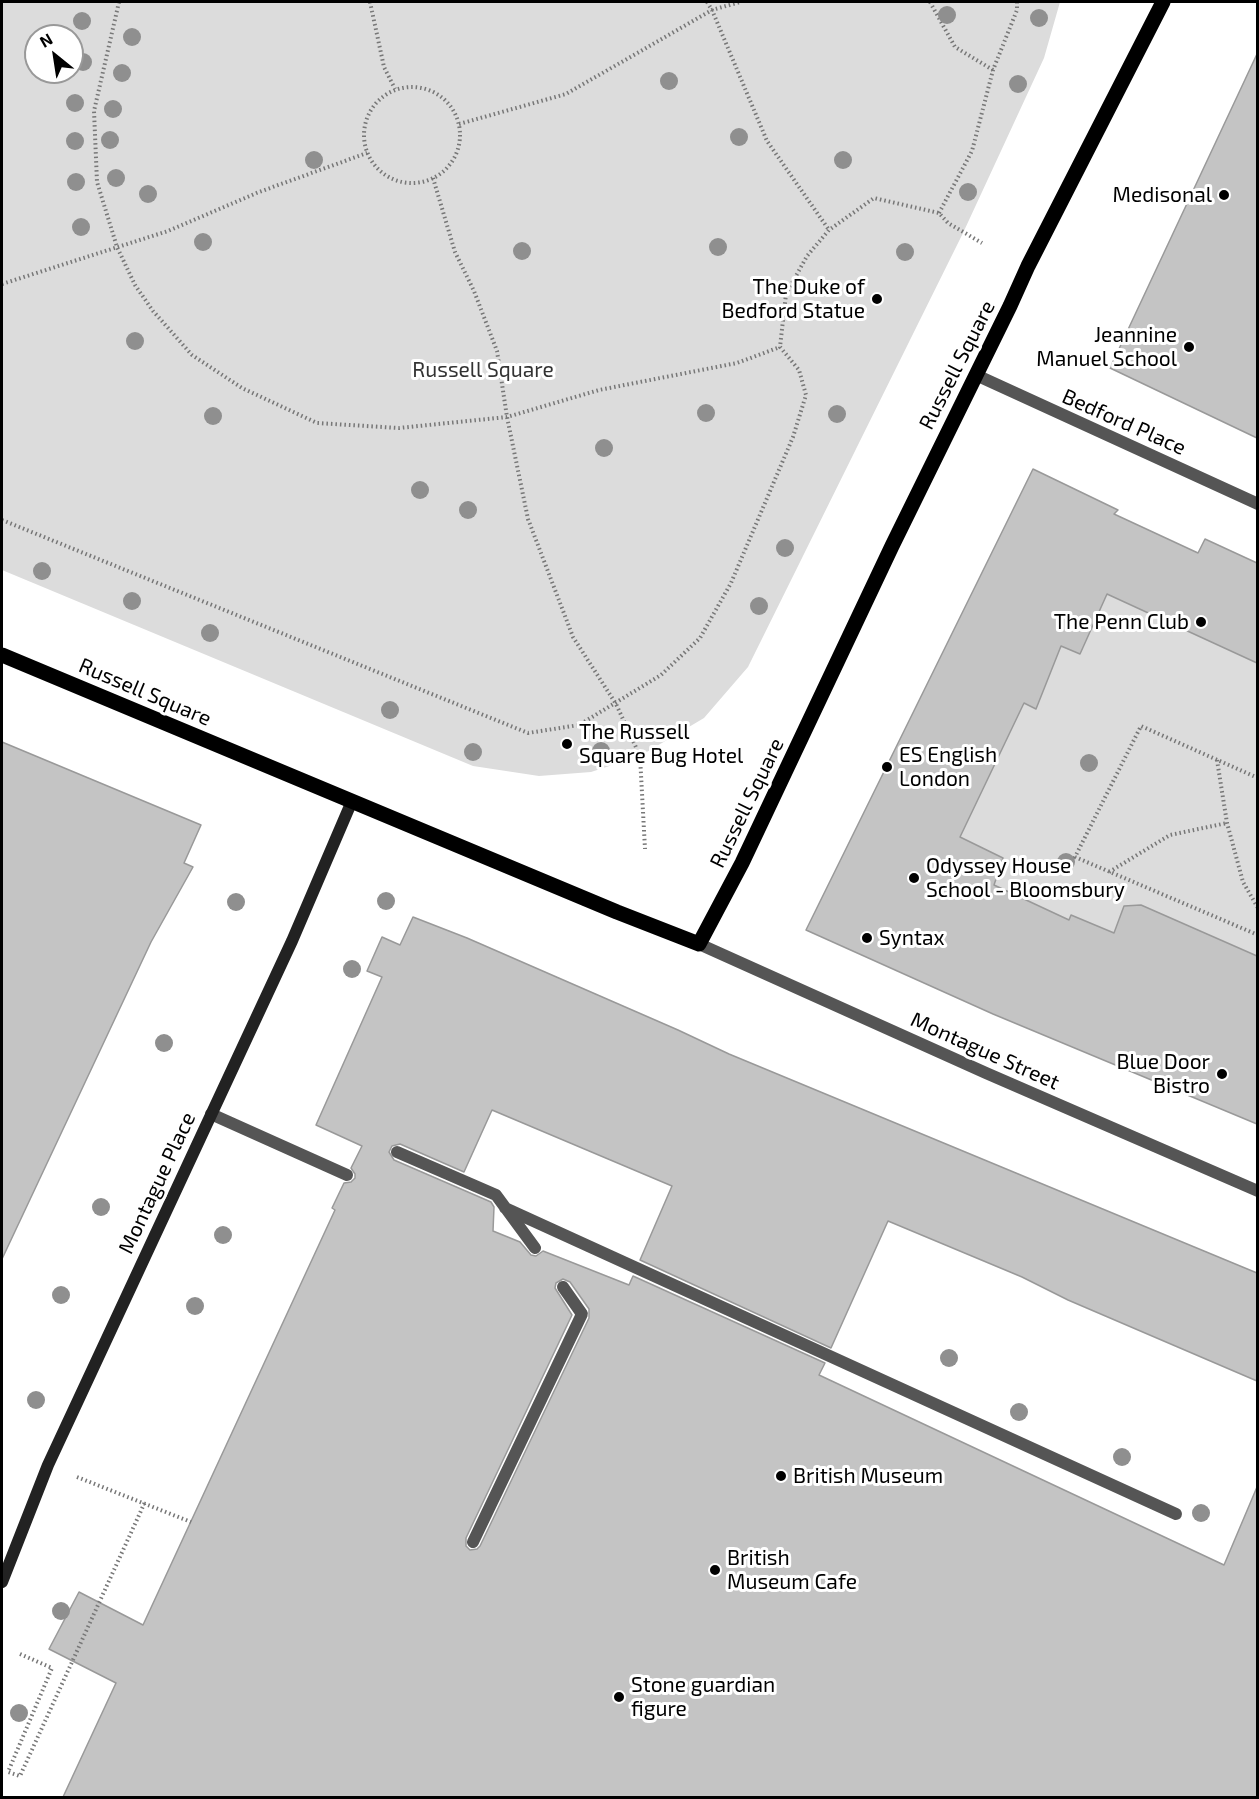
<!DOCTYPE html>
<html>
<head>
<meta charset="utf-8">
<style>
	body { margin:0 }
	#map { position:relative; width:1259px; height:1799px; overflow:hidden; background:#fff; font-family:"Exo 2",sans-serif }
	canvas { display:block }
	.frame { position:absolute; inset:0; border:3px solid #000; pointer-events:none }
	.north { position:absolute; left:24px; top:24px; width:60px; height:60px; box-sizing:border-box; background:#fff; border:2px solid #999; border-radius:50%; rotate:330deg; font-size:16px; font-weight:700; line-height:24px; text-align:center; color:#000 }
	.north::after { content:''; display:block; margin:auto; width:21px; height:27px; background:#000; clip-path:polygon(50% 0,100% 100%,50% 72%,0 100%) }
</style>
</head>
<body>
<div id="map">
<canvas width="1259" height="1799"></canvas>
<div class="frame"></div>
<div class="north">N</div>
</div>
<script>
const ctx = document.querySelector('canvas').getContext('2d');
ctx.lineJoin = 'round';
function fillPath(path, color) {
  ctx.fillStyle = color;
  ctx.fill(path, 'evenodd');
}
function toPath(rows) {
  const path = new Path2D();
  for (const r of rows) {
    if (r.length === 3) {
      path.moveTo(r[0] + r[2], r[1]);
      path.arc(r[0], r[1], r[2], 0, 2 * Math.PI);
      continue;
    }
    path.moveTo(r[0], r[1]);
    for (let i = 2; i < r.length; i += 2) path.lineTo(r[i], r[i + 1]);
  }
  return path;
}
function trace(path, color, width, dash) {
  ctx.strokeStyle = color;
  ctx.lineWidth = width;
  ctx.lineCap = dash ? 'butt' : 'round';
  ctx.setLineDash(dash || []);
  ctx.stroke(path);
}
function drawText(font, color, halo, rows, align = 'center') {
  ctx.font = font + ' "Exo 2",sans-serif';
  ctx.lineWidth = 6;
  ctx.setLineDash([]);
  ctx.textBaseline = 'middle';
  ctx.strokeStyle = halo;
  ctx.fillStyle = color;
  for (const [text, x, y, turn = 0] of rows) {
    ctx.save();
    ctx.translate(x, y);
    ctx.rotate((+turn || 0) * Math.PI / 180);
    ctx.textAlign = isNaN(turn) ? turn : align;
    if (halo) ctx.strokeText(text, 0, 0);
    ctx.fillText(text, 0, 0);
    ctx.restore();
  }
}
fillPath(toPath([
	[2,2,1060,2,1044,58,963,233,748,667,704,718,640,756,591,772,539,776,473,766,2,570],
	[36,36,72,36,72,72,36,72],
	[1067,533,1257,622,1257,998,908,864]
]), '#dcdcdc');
const building = toPath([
	[1257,54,1257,438,1110,368,1257,54],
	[1033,469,1118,510,1114,514,1198,553,1205,539,1257,563,1257,663,1107,594,1080,654,1061,646,1036,709,1024,703,960,837,1003,858,994,885,1069,920,1071,915,1114,933,1124,906,1141,905,1257,956,1257,1124,993,1014,806,930,1033,469],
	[2,742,201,825,184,863,193,867,151,942,2,1259,2,742],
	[413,917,467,938,678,1030,729,1054,1257,1273,1257,1381,1068,1300,1022,1277,888,1221,831,1348,640,1260,672,1186,492,1110,464,1172,400,1144,392,1146,389,1152,394,1160,491,1202,494,1207,493,1231,520,1242,531,1255,536,1256,543,1251,629,1285,633,1276,825,1363,819,1375,1224,1565,1257,1487,1257,1797,63,1797,116,1683,49,1649,79,1592,143,1625,335,1210,332,1208,344,1183,351,1182,355,1178,355,1174,351,1168,362,1146,316,1125,382,977,367,971,382,937,400,945,413,917],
	[563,1279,570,1282,589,1309,589,1318,480,1546,477,1549,470,1550,466,1546,466,1538,572,1315,555,1288,556,1283,563,1279]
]);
fillPath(building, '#c4c4c4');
trace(building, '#999', 1.5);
trace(toPath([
	[119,2,94,111,97,182,117,247,135,285,153,311,192,355,242,388,317,423,399,428,507,417,599,390,737,363,780,347],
	[370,2,384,67,395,89],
	[707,2,712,10,767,141,829,230],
	[930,2,955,47,993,70],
	[412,135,48],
	[459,124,566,94,712,10,740,2],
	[433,178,455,252,474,291,497,351,507,417,528,519,573,637,616,704,640,756,645,849],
	[939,213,972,151,993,70,1017,10,1017,2],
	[2,284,168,231,259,192,367,153],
	[2,520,528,733,579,725,661,675,700,638,731,583,793,437,806,395,799,370,780,347,786,294,807,256,829,230,874,198,939,213,948,223,982,243],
	[1217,760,1227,823,1243,882,1258,908],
	[1258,778,1141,726,1075,857,1258,935],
	[1109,872,1170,835,1227,823],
	[77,1477,191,1522],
	[20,1654,52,1668,8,1772,20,1776,145,1502]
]), '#777', 4, [1.5, 3]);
trace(toPath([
	[211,1114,347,1175],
	[397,1152,496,1195,535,1248],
	[505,1208,1176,1514],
	[473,1542,582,1314,563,1287]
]), '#555', 12);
trace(toPath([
	[976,375,1258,504],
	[699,944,986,1073,1258,1191]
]), '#555', 12);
trace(toPath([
	[2,1582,48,1465,292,941,352,801]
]), '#222', 12);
trace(toPath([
	[2,655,617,912,699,944,742,863,892,546,1010,306,1028,266,1163,2]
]), '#000', 15);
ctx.fillStyle = '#8f8f8f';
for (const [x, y] of [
	[947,15],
	[1039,18],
	[82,21],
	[132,37],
	[83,62],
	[122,73],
	[669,81],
	[1018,84],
	[75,103],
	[113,109],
	[739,137],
	[110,140],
	[75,141],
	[314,160],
	[843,160],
	[116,178],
	[76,182],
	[968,192],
	[148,194],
	[81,227],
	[203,242],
	[718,247],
	[522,251],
	[905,252],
	[135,341],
	[706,413],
	[837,414],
	[213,416],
	[604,448],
	[420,490],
	[468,510],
	[785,548],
	[42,571],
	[132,601],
	[759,606],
	[210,633],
	[390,710],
	[601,751],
	[473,752],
	[1089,763],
	[1066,862],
	[386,901],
	[236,902],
	[352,969],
	[164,1043],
	[101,1207],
	[223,1235],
	[61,1295],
	[195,1306],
	[949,1358],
	[36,1400],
	[1019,1412],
	[1122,1457],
	[1201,1513],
	[61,1611],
	[19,1713]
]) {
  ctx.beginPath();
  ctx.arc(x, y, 9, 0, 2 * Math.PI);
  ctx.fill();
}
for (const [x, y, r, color] of [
	[1224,195,6,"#000"],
	[877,299,6,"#000"],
	[1189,347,6,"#000"],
	[1201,622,6,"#000"],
	[567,744,6,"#000"],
	[887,767,6,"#000"],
	[914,878,6,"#000"],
	[867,938,6,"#000"],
	[1222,1074,6,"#000"],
	[781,1476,6,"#000"],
	[715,1570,6,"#000"],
	[619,1697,6,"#000"]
]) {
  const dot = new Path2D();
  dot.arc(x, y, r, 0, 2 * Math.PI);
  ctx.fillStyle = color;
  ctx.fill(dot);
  trace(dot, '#fff', 2);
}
drawText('21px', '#000', '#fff', [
	["Medisonal",1212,195,"right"],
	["The Duke of",865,287,"right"],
	["Bedford Statue",865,311,"right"],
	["Jeannine",1177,335,"right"],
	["Manuel School",1177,359,"right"],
	["The Penn Club",1189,622,"right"],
	["The Russell",579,732],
	["Square Bug Hotel",579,756],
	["ES English",899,755],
	["London",899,779],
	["Odyssey House",926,866],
	["School - Bloomsbury",926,890],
	["Syntax",879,938],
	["Blue Door",1210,1062,"right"],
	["Bistro",1210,1086,"right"],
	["British Museum",793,1476],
	["British",727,1558],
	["Museum Cafe",727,1582],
	["Stone guardian",631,1685],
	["figure",631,1709]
], 'left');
drawText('21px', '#000', '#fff', [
	["Russell Square",957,365,-63],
	["Bedford Place",1124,422,24],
	["Russell Square",145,692,23],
	["Russell Square",747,803,-64],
	["Montague Street",985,1051,24],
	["Montague Place",157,1183,-65]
]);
drawText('21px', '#333', '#fff', [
	["Russell Square",483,370]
]);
</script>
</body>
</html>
